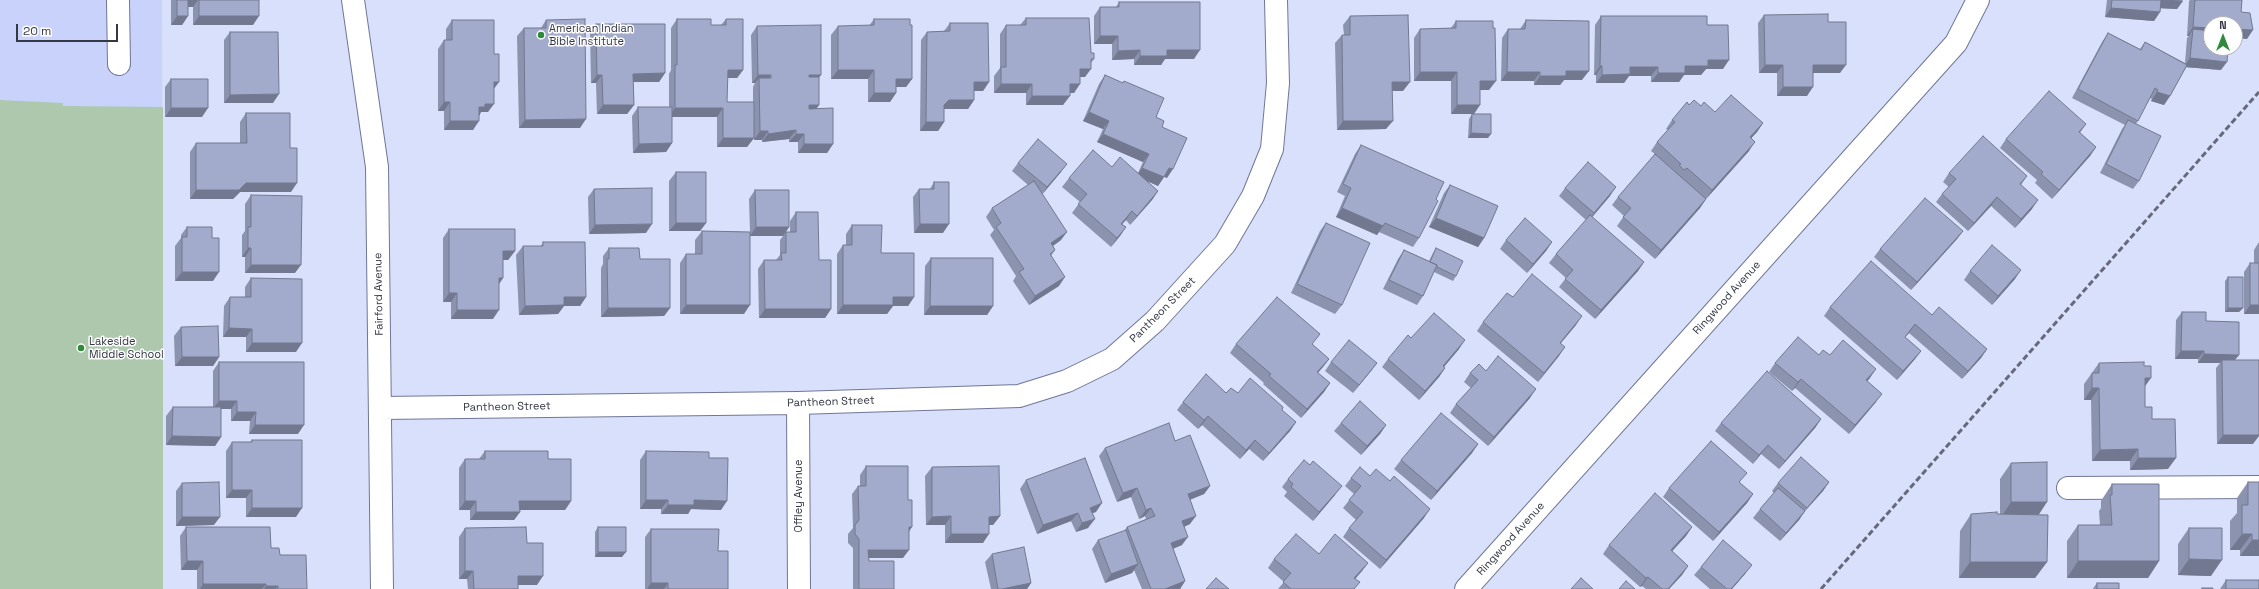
<!DOCTYPE html>
<html>
<head>
<meta charset="utf-8">
<style>
	body { margin:0 }
	#map { position:relative; width:2259px; height:589px; overflow:hidden; background:#d9e0fb; font-family:"Space Grotesk",sans-serif }
	canvas { display:block }
	.north { position:absolute; left:2203px; top:16px; width:40px; height:40px; box-sizing:border-box; background:#fff; border:1px solid #aeafb4; border-radius:50%; rotate:0deg; font-size:11px; font-weight:700; line-height:16px; text-align:center; color:#343744 }
	.north::after { content:''; display:block; margin:auto; width:14px; height:18px; background:#2f8a3b; clip-path:polygon(50% 0,100% 100%,50% 72%,0 100%) }
	.scale { position:absolute; left:16px; top:24px; width:102px; height:18px; box-sizing:border-box; border:2px solid #343744; border-top:0; padding-left:5px; font-size:12px; line-height:14px; white-space:nowrap; color:#343744; -webkit-text-stroke:3px #fff; paint-order:stroke }
</style>
</head>
<body>
<div id="map">
<canvas width="2259" height="589"></canvas>
<div class="north">N</div>
<div class="scale">20 m</div>
</div>
<script>
const ctx = document.querySelector('canvas').getContext('2d');
ctx.lineJoin = 'round';
function fillPath(path, color) {
  ctx.fillStyle = color;
  ctx.fill(path, 'evenodd');
}
function toPath(rows) {
  const path = new Path2D();
  for (const r of rows) {
    path.moveTo(r[0], r[1]);
    for (let i = 2; i < r.length; i += 2) path.lineTo(r[i], r[i + 1]);
  }
  return path;
}
function trace(path, color, width, dash) {
  ctx.strokeStyle = color;
  ctx.lineWidth = width;
  ctx.lineCap = dash ? 'butt' : 'round';
  ctx.setLineDash(dash || []);
  ctx.stroke(path);
}
function drawText(font, color, halo, rows, align = 'center') {
  ctx.font = font + ' "Space Grotesk",sans-serif';
  ctx.lineWidth = 3;
  ctx.setLineDash([]);
  ctx.textBaseline = 'middle';
  ctx.strokeStyle = halo;
  ctx.fillStyle = color;
  for (const [text, x, y, turn = 0] of rows) {
    ctx.save();
    ctx.translate(x, y);
    ctx.rotate((+turn || 0) * Math.PI / 180);
    ctx.textAlign = isNaN(turn) ? turn : align;
    if (halo) ctx.strokeText(text, 0, 0);
    ctx.fillText(text, 0, 0);
    ctx.restore();
  }
}
fillPath(toPath([
	[0,0,162,0,163,589,0,589]
]), '#c8d2fb');
fillPath(toPath([
	[0,100,63,103,63,106,163,107,163,589,0,589]
]), '#adc8ad');
const minor = toPath([
	[118,0,119,64],
	[353,0,377,167,382,589],
	[798,403,799,589],
	[381,408,798,403,1019,396,1067,381,1112,359,1155,321,1225,244,1253,196,1272,149,1278,83,1276,0],
	[2068,488,2259,487],
	[1466,589,1956,43,1978,0]
]);
trace(minor, '#707796', 24);
trace(minor, '#fff', 22);
trace(toPath([
	[1821,589,2259,92]
]), '#65697b', 3, [6, 3]);
fillPath(toPath([
	[171,0,259,0,253,25,193,25,193,7,188,7,188,16,182,25,171,25],
	[2107,0,2183,0,2177,9,2160,8,2160,12,2154,21,2105,17],
	[2190,0,2242,0,2241,12,2247,39,2211,24,2221,70,2186,67,2170,96,2164,105,2151,101,2152,99,2150,98,2136,124,2139,181,2133,189,2100,173,2122,129,2125,125,2072,98,2102,42,2108,33,2140,49,2145,42,2185,63,2187,38,2189,36,2187,36,2189,1],
	[1119,2,1194,59,1165,59,1161,65,1134,65,1134,59,1112,60,1112,44,1094,44,1094,16,1100,7,1116,7],
	[1764,15,1828,22,1840,73,1813,73,1807,96,1777,96,1777,73,1759,73,1758,23],
	[1350,16,1403,91,1392,91,1386,129,1337,130,1335,43,1342,35,1344,35,1343,25],
	[1601,16,1707,25,1723,69,1706,69,1701,75,1684,75,1679,82,1651,82,1651,76,1629,76,1624,83,1596,83,1596,75,1594,75,1595,25],
	[1026,18,1091,53,1094,59,1091,63,1085,77,1080,77,1074,93,1070,93,1063,105,1026,105,1026,93,994,93,994,76,1000,68,1000,34,1006,25,1020,25],
	[677,19,711,25,721,25,726,19,743,70,737,78,727,78,727,102,753,102,753,87,755,83,752,83,751,35,757,26,819,78,817,109,833,144,827,153,798,153,798,142,789,142,789,139,762,142,762,140,754,140,754,138,747,147,717,147,717,117,672,117,672,143,666,152,633,153,632,116,638,107,669,107,669,74,671,70,671,28],
	[874,19,912,79,906,87,896,87,896,93,890,102,868,102,868,79,831,79,831,35,838,26,869,26],
	[452,20,494,54,499,82,494,88,488,112,481,112,479,116,473,130,444,130,444,111,438,111,438,49,444,40,446,40,446,29],
	[546,20,580,128,519,128,517,36,524,28,541,28],
	[1526,20,1582,80,1564,80,1560,85,1534,85,1534,81,1501,81,1502,38,1508,29,1520,29],
	[1456,21,1489,90,1480,90,1474,114,1451,114,1451,81,1414,81,1414,38,1420,29,1451,28],
	[950,23,989,82,983,91,974,91,974,100,968,109,944,109,944,122,938,131,920,131,921,40,927,32,944,31],
	[596,24,665,73,659,82,633,82,634,105,627,114,597,114,596,83,591,83,590,33],
	[230,32,273,103,224,103,224,40],
	[1105,75,1123,83,1124,81,1156,117,1162,127,1167,178,1164,177,1158,186,1147,181,1158,191,1152,200,1130,225,1126,220,1122,224,1126,227,1120,236,1111,247,1072,213,1080,202,1062,187,1069,178,1112,167,1138,173,1143,162,1097,142,1103,129,1083,121,1099,84],
	[171,79,202,117,165,117,165,87],
	[1689,105,1701,106,1715,112,1763,123,1757,132,1751,138,1749,151,1706,199,1700,208,1655,259,1617,226,1624,216,1612,205,1618,197,1655,154,1651,151,1657,142,1668,130,1666,129,1672,120],
	[246,113,290,148,291,192,240,192,233,199,190,199,190,152,196,143,240,143,240,122],
	[1472,114,1488,138,1468,138,1469,119],
	[2086,124,2080,133,2096,147,2090,156,2052,199,2035,183,2037,180,2000,148,2006,139],
	[1361,145,1419,238,1413,247,1379,232,1377,235,1336,217,1345,196,1337,192,1355,154],
	[1018,163,1061,172,1042,194,1061,240,1053,246,1055,250,1051,256,1059,286,1029,305,1013,281,1016,276,990,235,994,230,986,217,992,208,1028,185,1012,171],
	[676,172,706,223,700,231,669,231,669,181],
	[1949,173,2027,176,2021,185,2032,209,2015,228,1991,206,1968,231,1936,202,1942,194,1949,187,1943,182],
	[934,182,943,233,914,233,913,197,919,189,930,189],
	[1450,185,1484,238,1478,247,1429,227,1444,193],
	[1565,188,1610,196,1592,217,1644,262,1638,271,1595,319,1559,287,1566,278,1549,263,1556,254,1586,220,1559,196],
	[594,189,646,233,589,234,588,197],
	[755,190,789,227,786,232,790,232,790,221,796,212,819,260,831,309,825,318,759,318,758,269,764,260,776,260,780,255,780,240,783,236,750,236,744,314,680,314,680,263,686,254,695,254,695,240,702,231,750,232,749,199],
	[251,195,295,273,245,273,245,257,242,257,242,235,245,231,245,204],
	[1326,223,1342,305,1335,314,1291,293,1320,231],
	[852,225,881,253,914,297,908,306,893,306,887,314,837,314,837,254,843,245,846,245,846,234],
	[187,227,213,281,175,281,175,246,181,238,181,235],
	[449,229,515,251,508,260,503,260,503,278,499,284,493,319,451,319,451,302,443,302,443,238],
	[1963,231,1957,239,1911,290,1874,257,1880,249],
	[1506,240,1552,242,1546,251,1527,273,1500,249],
	[543,242,586,297,580,306,564,306,558,314,519,315,516,255,523,246,541,246],
	[2259,242,2259,314,2244,314,2244,272,2250,263,2254,263,2254,250],
	[609,248,640,259,670,308,664,316,601,317,601,268,603,264,603,256],
	[1436,248,1456,276,1453,281,1434,272,1423,296,1417,305,1383,289,1398,259,1404,250,1429,261,1433,253],
	[931,258,993,306,987,315,924,315,925,266],
	[1970,271,2015,279,1992,305,1964,280],
	[2228,277,2243,308,2239,312,2225,312,2225,281],
	[251,278,296,352,246,352,246,337,223,337,224,306,230,297,245,297,245,287],
	[1513,297,1576,325,1561,343,1559,356,1538,382,1477,331,1483,322],
	[1830,307,1932,315,1987,349,1981,358,1962,379,1909,333,1905,337,1921,351,1915,359,1897,380,1824,316],
	[2182,312,2206,321,2239,355,2235,360,2253,444,2217,444,2216,368,2220,363,2198,363,2198,359,2175,359,2176,320],
	[181,327,219,357,213,366,175,366,174,336],
	[1411,338,1459,349,1444,367,1445,368,1439,377,1419,400,1382,367,1388,359],
	[1236,344,1312,344,1329,359,1323,367,1318,373,1330,383,1324,392,1301,418,1263,384,1264,383,1230,353],
	[1830,355,1870,378,1867,381,1876,402,1849,434,1795,388,1792,391,1769,372,1775,363],
	[219,362,298,434,249,434,250,421,231,421,231,409,221,409,221,437,215,446,166,445,166,416,173,407,213,407,213,371],
	[1331,362,1377,363,1371,371,1353,393,1325,371],
	[2099,363,2145,387,2145,407,2152,419,2168,469,2130,470,2130,461,2092,461,2091,400,2084,400,2084,384],
	[1470,373,1530,398,1488,446,1450,413,1456,404,1471,388,1464,382],
	[1226,393,1238,393,1296,422,1290,431,1263,461,1249,449,1240,459,1202,425,1198,429,1177,410,1183,402],
	[1821,419,1815,428,1779,469,1761,454,1753,464,1715,431,1721,423],
	[1341,423,1386,425,1380,434,1361,455,1334,431],
	[252,440,296,517,246,517,246,498,226,498,226,451,232,442,250,442],
	[1175,441,1210,486,1204,494,1190,500,1190,524,1184,527,1182,545,1173,549,1185,581,1180,589,1142,589,1134,570,1132,573,1105,583,1092,549,1098,540,1124,531,1127,527,1146,519,1145,516,1139,519,1131,497,1117,502,1099,456,1105,448],
	[1478,444,1472,453,1431,500,1394,469,1401,460],
	[485,451,548,459,571,501,565,510,520,510,520,512,514,520,470,520,470,510,459,510,459,468,465,459,479,459],
	[646,451,709,458,721,510,691,509,688,514,661,514,661,509,640,509,640,460],
	[2011,463,2039,515,2047,562,2035,578,1959,578,1960,531,1971,514,2000,514,2000,479],
	[1310,465,1335,495,1313,521,1284,496,1287,492,1282,487,1288,479],
	[866,466,909,532,903,558,869,558,869,561,894,589,853,589,853,548,848,543,848,534,853,528,852,494,858,486,860,486,860,475],
	[932,467,1000,516,993,525,989,525,983,543,945,543,945,525,926,525,925,476],
	[1370,476,1424,518,1380,569,1343,537,1349,528,1356,520,1343,508,1354,494,1345,486,1351,478],
	[1026,480,1096,512,1092,513,1088,528,1076,532,1071,521,1037,534,1020,489],
	[1829,482,1823,491,1805,511,1799,520,1780,541,1753,518,1760,509,1774,493,1772,491,1778,483],
	[2248,482,2259,556,2240,556,2240,550,2230,550,2230,521,2237,513,2237,498],
	[182,483,214,525,176,526,176,491],
	[1740,483,1753,494,1747,503,1713,541,1663,497,1669,488],
	[2112,484,2159,561,2148,578,2067,578,2067,541,2078,525,2100,525,2099,511,2101,508,2101,501],
	[186,527,271,548,280,555,307,589,197,589,197,570,181,570,180,536],
	[598,527,622,557,595,557,595,532],
	[1692,527,1686,536,1672,551,1688,566,1682,575,1669,589,1646,589,1642,586,1640,587,1603,554,1609,545],
	[465,528,527,543,537,585,518,585,518,589,468,589,467,579,459,579,459,537],
	[2189,528,2211,576,2178,575,2178,544],
	[651,529,718,551,728,589,645,589,645,537],
	[992,554,1031,583,1027,589,991,589,985,562],
	[1319,554,1368,563,1362,571,1355,579,1355,589,1278,589,1284,582,1268,568,1274,559],
	[1701,567,1745,574,1732,589,1710,589,1694,575],
	[2226,580,2259,589,2220,589],
	[2097,583,2119,589,2093,589,2094,587]
]), '#8c93af');
fillPath(toPath([
	[186,0,198,0,193,7,182,7],
	[2160,0,2173,0,2183,1,2177,9,2154,8],
	[2111,8,2160,12,2154,21,2105,17],
	[177,16,188,16,182,25,171,25],
	[199,16,259,16,253,25,193,25],
	[2193,27,2211,28,2211,37,2193,29,2189,36,2187,36],
	[2235,29,2253,30,2247,39,2235,38],
	[1100,36,1118,36,1112,44,1094,44],
	[1140,50,1134,59,1112,60,1118,51],
	[1167,50,1200,50,1194,59,1165,59,1161,65,1134,65,1140,56],
	[2190,58,2227,62,2221,70,2184,67],
	[1708,60,1729,60,1723,69,1706,69,1701,75,1684,75,1679,82,1651,82,1658,73],
	[1765,65,1783,65,1777,73,1759,73],
	[1813,65,1846,65,1840,73,1807,73],
	[1600,66,1602,66,1596,75,1594,75],
	[1630,67,1658,67,1651,76,1629,76,1624,83,1596,83,1602,75],
	[1080,69,1091,69,1085,77,1074,77],
	[728,70,743,70,737,78,721,78],
	[838,70,874,70,868,79,831,79],
	[1566,71,1589,71,1582,80,1564,80,1560,85,1534,85,1540,76],
	[1420,72,1457,72,1451,81,1414,81],
	[1507,72,1540,72,1534,81,1501,81],
	[665,73,659,82,627,82,633,74],
	[597,75,602,75,596,83,591,83],
	[758,75,771,75,765,83,759,78,755,83,752,83],
	[809,75,821,75,815,83,803,83],
	[896,79,912,79,906,87,890,87],
	[1480,81,1496,81,1489,90,1474,90],
	[494,82,499,82,493,90],
	[974,82,989,82,983,91,968,91],
	[1392,82,1410,82,1403,91,1386,91],
	[1001,84,1032,84,1026,93,994,93],
	[1070,84,1080,84,1074,93,1063,93],
	[1783,87,1813,87,1807,96,1777,96],
	[2157,92,2170,96,2164,105,2151,101],
	[874,93,896,93,890,102,868,102],
	[279,94,273,103,224,103,230,95],
	[1032,96,1070,96,1063,105,1026,105],
	[949,100,974,100,968,109,943,109,944,105],
	[444,102,450,102,444,111,438,111],
	[485,104,494,104,488,112,481,112,479,116,479,107],
	[603,105,634,105,627,114,597,114],
	[809,105,819,105,813,114,803,114],
	[1457,105,1480,105,1474,114,1451,114],
	[171,108,208,108,202,117,165,117],
	[675,108,723,108,717,117,669,117],
	[1089,112,1109,121,1103,129,1083,121],
	[586,119,580,128,519,128,525,120],
	[450,121,479,121,473,130,444,130],
	[1343,121,1393,121,1386,129,1337,130],
	[926,122,944,122,938,131,920,131],
	[1763,123,1757,132,1744,146,1750,137],
	[796,130,789,139,762,142,768,134],
	[760,131,768,131,762,140,754,140],
	[1471,133,1491,134,1488,138,1468,138],
	[796,134,804,134,798,142,789,142],
	[1103,134,1149,154,1143,162,1097,142],
	[723,138,754,138,747,147,717,147],
	[1755,142,1749,151,1706,199,1712,190],
	[672,143,666,152,633,153,639,144],
	[804,144,833,144,827,153,798,153],
	[2096,147,2090,156,2052,199,2059,190],
	[1067,164,1061,172,1041,196,1047,187],
	[1142,168,1164,177,1158,186,1136,176],
	[1169,168,1173,169,1167,178,1163,176],
	[246,183,297,183,291,192,240,192,233,199,190,199,196,190],
	[1616,187,1610,196,1588,222,1594,213],
	[1158,191,1152,200,1130,225,1137,216],
	[1997,197,1991,206,1968,231,1974,223],
	[1706,199,1700,208,1655,259,1661,250],
	[2038,200,2032,209,2015,228,2021,219],
	[1342,208,1383,226,1377,235,1336,217],
	[1132,211,1126,220,1115,232,1121,224],
	[1436,218,1484,238,1478,247,1429,227],
	[676,223,706,223,700,231,669,231],
	[652,224,646,233,589,234,595,225],
	[920,224,949,224,943,233,914,233],
	[756,227,789,227,783,236,750,236],
	[1126,227,1120,236,1111,247,1117,238],
	[1963,231,1957,239,1911,290,1917,282],
	[1067,232,1061,240,1044,252,1051,243],
	[1552,242,1546,251,1527,273,1533,264],
	[248,248,251,248,245,257,242,257],
	[503,251,515,251,508,260,497,260],
	[1644,262,1638,271,1595,319,1601,310],
	[251,265,301,265,295,273,245,273],
	[2021,270,2015,279,1992,305,1998,296],
	[182,272,219,272,213,281,175,281],
	[1065,277,1059,286,1029,305,1035,296],
	[499,278,503,278,497,287],
	[449,293,457,293,451,302,443,302],
	[564,297,586,297,580,306,564,306,558,314,519,315,525,306],
	[893,297,914,297,908,306,893,306,887,314,837,314,843,305],
	[686,305,750,305,744,314,680,314],
	[2250,305,2259,305,2259,314,2244,314],
	[930,306,993,306,987,315,924,315],
	[608,308,670,308,664,316,601,317],
	[2228,308,2243,308,2239,312,2225,312],
	[765,309,831,309,825,318,759,318],
	[457,310,499,310,493,319,451,319],
	[1582,316,1576,325,1554,351,1560,343],
	[1915,324,1909,333,1898,345,1905,337],
	[229,328,252,329,246,337,223,337],
	[1465,340,1459,349,1437,375,1443,366],
	[252,343,302,343,296,352,246,352],
	[1565,347,1559,356,1538,382,1544,373],
	[1987,349,1981,358,1962,379,1968,371],
	[1921,351,1915,359,1897,380,1903,371],
	[2181,351,2204,351,2198,359,2175,359],
	[2204,354,2239,355,2232,363,2222,360,2220,363,2198,363],
	[182,357,219,357,213,366,175,366],
	[1329,359,1323,367,1311,380,1317,372],
	[1377,363,1371,371,1353,393,1359,385],
	[1445,368,1439,377,1419,400,1425,391],
	[1876,369,1870,378,1860,389,1866,380],
	[2145,378,2151,378,2143,389],
	[1801,379,1795,388,1792,391,1798,382],
	[1330,383,1324,392,1301,418,1307,409],
	[2092,388,2099,388,2091,400,2084,400],
	[1536,389,1530,398,1488,446,1494,437],
	[1882,394,1876,402,1849,434,1855,425],
	[219,401,237,401,231,409,213,409],
	[237,412,256,412,250,421,231,421],
	[1208,416,1202,425,1198,429,1204,420],
	[1821,419,1815,428,1779,469,1785,461],
	[1296,422,1290,431,1263,461,1269,453],
	[255,425,304,425,298,434,249,434],
	[1386,425,1380,434,1361,455,1367,446],
	[2223,435,2259,435,2259,436,2253,444,2217,444],
	[172,436,221,437,215,446,166,445],
	[1255,440,1249,449,1240,459,1246,450],
	[1478,444,1472,453,1431,500,1437,491],
	[1768,445,1761,454,1753,464,1759,455],
	[2138,449,2130,461,2092,461,2100,450],
	[2138,458,2176,458,2168,469,2130,470],
	[1829,482,1823,491,1805,511,1799,520,1780,541,1786,533,1801,516,1807,508],
	[1210,486,1204,494,1181,503,1188,494],
	[1342,486,1335,495,1313,521,1319,512],
	[1137,488,1131,497,1117,502,1123,493],
	[232,490,252,490,246,498,226,498],
	[1753,494,1747,503,1713,541,1719,532],
	[646,500,668,500,661,509,640,509],
	[694,500,727,501,721,510,691,509,688,514,661,514,668,505],
	[465,501,476,501,470,510,459,510],
	[519,501,571,501,565,510,513,510],
	[2011,502,2047,502,2036,519,2000,519],
	[1102,503,1096,512,1084,516,1090,508],
	[252,508,302,508,296,517,246,517],
	[1151,508,1145,516,1139,519,1146,510],
	[1430,509,1424,518,1380,569,1386,560],
	[476,512,520,512,514,520,470,520],
	[1078,513,1071,521,1037,534,1043,525],
	[951,516,945,525,926,525,932,517],
	[1000,516,993,525,983,525,989,517],
	[1196,516,1190,524,1176,530,1182,521],
	[182,517,220,517,214,525,176,526],
	[1095,519,1088,528,1076,532,1082,523],
	[909,527,912,527,906,536],
	[1692,527,1686,536,1665,559,1671,550],
	[951,534,989,534,983,543,945,543],
	[2242,534,2252,534,2240,550,2230,550],
	[1188,537,1182,545,1164,552,1171,543],
	[2252,540,2259,540,2259,556,2240,556],
	[868,550,909,550,903,558,862,558],
	[598,552,626,552,622,557,595,557],
	[2189,559,2222,560,2211,576,2178,575],
	[187,561,203,561,197,570,181,570],
	[2078,561,2159,561,2148,578,2067,578],
	[1970,562,2047,562,2035,578,1959,578],
	[1368,563,1362,571,1348,587,1354,578],
	[1138,564,1132,573,1105,583,1111,574],
	[1752,565,1745,574,1732,589,1731,589],
	[1688,566,1682,575,1669,589,1668,589],
	[465,571,473,571,467,579,459,579],
	[518,576,543,576,537,585,512,585],
	[1648,577,1642,586,1640,587,1646,578],
	[1185,581,1180,589,1165,589],
	[651,583,668,583,664,589,647,589],
	[1031,583,1027,589,1002,589],
	[203,584,266,584,262,589,200,589],
	[266,586,278,586,276,589,264,589]
]), '#72788f');
const building = toPath([
	[177,0,188,0,188,16,177,16,177,0],
	[199,0,259,0,259,16,199,16,199,0],
	[2112,0,2161,0,2160,12,2111,8,2112,0],
	[2195,0,2242,0,2241,12,2250,13,2253,30,2235,29,2235,24,2211,24,2211,28,2193,27,2195,0],
	[1119,2,1200,2,1200,50,1167,50,1167,56,1140,56,1140,50,1118,51,1118,36,1100,36,1100,7,1119,7,1119,2],
	[1828,14,1828,22,1846,22,1846,65,1813,65,1813,87,1783,87,1783,65,1765,65,1764,15,1828,14],
	[1408,15,1410,82,1392,82,1393,121,1343,121,1342,35,1350,35,1350,16,1408,15],
	[1601,16,1707,16,1707,25,1728,25,1729,60,1708,60,1708,66,1685,66,1685,73,1658,73,1658,67,1630,67,1630,74,1602,75,1602,66,1600,66,1601,16],
	[1026,18,1089,18,1091,53,1094,53,1094,59,1091,59,1091,69,1080,69,1080,84,1070,84,1070,96,1032,96,1032,84,1001,84,1001,67,1006,67,1006,25,1026,25,1026,18],
	[585,19,586,119,525,120,524,28,546,28,546,20,585,19],
	[677,19,711,19,711,25,726,25,726,19,743,19,743,70,728,70,727,102,754,102,754,138,723,138,723,108,675,108,675,65,677,65,677,19],
	[874,19,910,19,910,25,912,25,912,79,896,79,896,93,874,93,874,70,838,70,838,26,874,25,874,19],
	[452,20,494,20,494,54,499,54,499,82,494,82,494,104,485,104,485,107,479,107,479,121,450,121,450,102,444,102,444,40,452,40,452,20],
	[1526,20,1589,21,1589,71,1566,71,1566,76,1540,76,1540,72,1507,72,1508,29,1525,29,1526,20],
	[1456,21,1493,21,1493,28,1495,28,1496,81,1480,81,1480,105,1457,105,1457,72,1420,72,1420,29,1456,28,1456,21],
	[950,23,988,23,989,82,974,82,974,100,949,100,944,105,944,122,926,122,927,32,950,31,950,23],
	[596,24,665,24,665,73,633,74,634,105,603,105,602,75,597,75,596,24],
	[821,25,821,75,809,75,809,77,819,77,819,105,809,105,809,109,833,108,833,144,804,144,804,134,796,134,796,130,768,134,768,131,760,131,759,78,771,78,771,75,758,75,757,26,821,25],
	[2193,29,2211,31,2211,48,2228,48,2227,62,2190,58,2193,29],
	[230,32,278,32,279,94,230,95,230,32],
	[2108,33,2141,50,2145,42,2187,65,2170,96,2157,92,2158,90,2155,88,2138,121,2078,89,2108,33],
	[1105,75,1123,83,1124,81,1164,98,1156,117,1164,121,1162,127,1187,138,1173,169,1169,168,1164,177,1142,168,1149,154,1103,134,1109,121,1089,112,1105,75],
	[171,79,208,79,208,108,171,108,171,79],
	[2049,91,2086,124,2079,132,2096,147,2059,190,2041,174,2043,172,2006,139,2049,91],
	[1731,95,1763,123,1750,137,1755,142,1712,190,1687,168,1684,170,1679,165,1681,164,1657,142,1675,122,1672,120,1687,102,1689,105,1694,100,1701,106,1704,102,1715,112,1731,95],
	[638,107,672,107,672,143,639,144,638,107],
	[246,113,290,113,290,148,297,148,297,183,246,183,239,190,196,190,196,143,247,143,246,113],
	[1472,114,1491,114,1491,134,1471,133,1472,114],
	[2128,120,2161,136,2139,181,2106,164,2128,120],
	[1983,136,2027,176,2020,184,2038,200,2021,219,1997,197,1974,223,1942,194,1956,179,1949,173,1983,136],
	[1038,139,1067,164,1047,187,1018,163,1038,139],
	[1361,145,1444,182,1436,199,1438,201,1419,238,1385,223,1383,226,1342,208,1351,188,1343,184,1361,145],
	[1093,150,1112,167,1120,157,1158,191,1137,216,1132,211,1121,224,1126,227,1117,238,1078,204,1087,194,1069,178,1093,150],
	[1655,154,1706,199,1661,250,1623,217,1631,208,1618,197,1655,154],
	[1588,162,1616,187,1594,213,1565,188,1588,162],
	[676,172,706,172,706,223,676,223,676,172],
	[1034,181,1067,232,1051,243,1055,250,1050,254,1065,277,1035,296,1019,272,1024,269,996,227,1001,223,992,208,1034,181],
	[934,182,949,182,949,224,920,224,919,189,934,189,934,182],
	[1450,185,1498,206,1484,238,1436,218,1450,185],
	[652,188,652,224,595,225,594,189,652,188],
	[755,190,789,190,789,227,756,227,755,190],
	[251,195,302,196,301,265,251,265,251,248,248,248,248,227,251,227,251,195],
	[1925,198,1963,231,1917,282,1880,249,1925,198],
	[796,212,818,212,819,260,831,260,831,309,765,309,764,260,782,260,781,253,786,253,786,232,796,232,796,212],
	[1590,215,1644,262,1601,310,1565,279,1573,270,1556,254,1590,215],
	[1525,218,1552,242,1533,264,1506,240,1525,218],
	[1326,223,1370,243,1342,305,1297,284,1326,223],
	[852,225,882,225,881,253,914,253,914,297,893,297,893,305,843,305,843,245,852,245,852,225],
	[187,227,212,227,212,238,219,238,219,272,182,272,182,237,187,237,187,227],
	[449,229,515,229,515,251,503,251,503,278,499,278,499,310,457,310,457,293,449,293,449,229],
	[702,231,750,232,750,305,686,305,686,254,702,254,702,231],
	[543,242,585,242,586,297,564,297,564,305,525,306,523,246,543,246,543,242],
	[1992,245,2021,270,1998,296,1970,271,1992,245],
	[609,248,639,248,640,259,670,259,670,308,608,308,607,259,609,259,609,248],
	[1436,248,1463,261,1456,276,1437,267,1437,265,1430,262,1436,248],
	[1404,250,1437,265,1423,296,1389,280,1404,250],
	[931,258,993,258,993,306,930,306,931,258],
	[1871,261,1932,315,1939,307,1987,349,1968,371,1915,324,1905,337,1921,351,1903,371,1830,307,1871,261],
	[2250,263,2259,263,2259,305,2250,305,2250,263],
	[1532,274,1582,316,1560,343,1565,347,1544,373,1483,322,1507,293,1513,297,1532,274],
	[2228,277,2243,277,2243,308,2228,308,2228,277],
	[251,278,302,279,302,343,252,343,252,329,229,328,230,297,251,297,251,278],
	[1277,297,1320,334,1312,344,1329,359,1317,372,1330,383,1307,409,1269,376,1271,374,1236,344,1277,297],
	[2182,312,2206,312,2206,321,2239,322,2239,355,2204,354,2204,351,2181,351,2182,312],
	[1434,313,1465,340,1443,366,1445,368,1425,391,1388,359,1408,335,1411,338,1434,313],
	[218,326,219,357,182,357,181,327,218,326],
	[1798,337,1819,355,1823,350,1830,355,1843,340,1876,369,1866,380,1882,394,1855,425,1801,379,1798,382,1775,363,1798,337],
	[1349,340,1377,363,1359,385,1331,362,1349,340],
	[1498,356,1536,389,1494,437,1456,404,1478,380,1470,373,1479,364,1486,371,1498,356],
	[2222,360,2259,360,2259,435,2223,435,2222,360],
	[219,362,304,362,304,425,255,425,256,412,237,412,237,401,219,401,219,362],
	[2144,362,2144,366,2151,366,2151,378,2145,378,2145,407,2152,407,2152,419,2175,419,2176,458,2138,458,2138,449,2100,450,2099,388,2092,388,2092,373,2099,373,2099,363,2144,362],
	[1767,371,1821,419,1785,461,1768,445,1759,455,1721,423,1767,371],
	[1206,374,1226,393,1231,388,1238,393,1250,378,1283,407,1282,410,1296,422,1269,453,1255,440,1246,450,1208,416,1204,420,1183,402,1206,374],
	[1360,401,1386,425,1367,446,1341,423,1360,401],
	[173,407,221,407,221,437,172,436,173,407],
	[1441,413,1478,444,1437,491,1401,460,1441,413],
	[1169,423,1175,441,1190,435,1210,486,1188,494,1196,516,1182,521,1188,537,1171,543,1185,581,1165,589,1151,589,1127,527,1155,516,1151,508,1146,510,1137,488,1123,493,1105,448,1169,423],
	[252,440,302,440,302,508,252,508,252,490,232,490,232,442,252,442,252,440],
	[1711,441,1747,473,1739,482,1753,494,1719,532,1669,488,1711,441],
	[485,451,548,451,548,459,571,459,571,501,519,501,520,512,476,512,476,501,465,501,465,459,485,459,485,451],
	[646,451,709,452,709,458,728,458,727,501,694,500,694,505,668,505,668,500,646,500,646,451],
	[1801,457,1829,482,1807,508,1778,483,1801,457],
	[1085,458,1102,503,1090,508,1095,519,1082,523,1078,513,1043,525,1026,480,1085,458],
	[1304,460,1310,465,1313,461,1342,486,1319,512,1291,487,1293,484,1288,479,1304,460],
	[2047,462,2047,502,2011,502,2011,463,2047,462],
	[866,466,908,466,908,500,912,500,912,527,909,527,909,550,868,550,869,561,894,561,894,589,859,589,859,539,855,534,855,525,859,520,858,486,866,486,866,466],
	[999,466,1000,516,989,517,989,534,951,534,951,516,932,517,932,467,999,466],
	[1360,467,1370,476,1376,469,1390,481,1394,476,1430,509,1386,560,1349,528,1363,512,1349,500,1361,486,1351,478,1360,467],
	[219,482,220,517,182,517,182,483,219,482],
	[2248,482,2259,482,2259,540,2252,540,2252,534,2242,534,2242,505,2248,505,2248,482],
	[2112,484,2159,484,2159,561,2078,561,2078,525,2112,525,2110,495,2112,495,2112,484],
	[1778,488,1805,511,1786,533,1760,509,1778,488],
	[1655,493,1692,527,1671,550,1688,566,1668,589,1662,589,1648,577,1646,578,1609,545,1655,493],
	[1997,512,1997,514,2048,515,2047,562,1970,562,1971,514,1997,512],
	[186,527,270,527,271,548,279,548,280,555,306,555,307,589,278,589,278,586,266,586,266,584,203,584,203,561,187,561,186,527],
	[526,527,527,543,543,543,543,576,518,576,518,589,474,589,473,571,465,571,465,528,526,527],
	[598,527,626,527,626,552,598,552,598,527],
	[2189,528,2222,528,2222,560,2189,559,2189,528],
	[651,529,719,529,718,551,728,551,728,589,668,589,668,583,651,583,651,529],
	[1126,530,1138,564,1111,574,1098,540,1126,530],
	[1296,534,1319,554,1335,534,1368,563,1354,578,1360,582,1354,589,1291,589,1283,582,1291,573,1274,559,1296,534],
	[1723,540,1752,565,1731,589,1727,589,1701,567,1723,540],
	[1024,547,1031,583,1002,589,998,589,992,554,1024,547],
	[1216,578,1229,589,1206,589,1216,578],
	[1581,578,1593,589,1571,589,1581,578],
	[2226,580,2259,580,2259,589,2226,589,2226,580],
	[1626,581,1635,589,1619,589,1626,581],
	[2097,583,2119,583,2119,589,2097,589,2097,583],
	[2202,588,2213,588,2213,589,2202,589,2202,588]
]);
fillPath(building, '#a3abcc');
trace(building, '#72788f', 1);
for (const [x, y, r, color] of [
	[541,35,4,"#2f8a3b"],
	[81,348,4,"#2f8a3b"]
]) {
  const dot = new Path2D();
  dot.arc(x, y, r, 0, 2 * Math.PI);
  ctx.fillStyle = color;
  ctx.fill(dot);
  trace(dot, '#fff', 1.5);
}
drawText('11px', '#343744', '#fff', [
	["American Indian",549,29],
	["Bible Institute",549,42],
	["Lakeside",89,342],
	["Middle School",89,355]
], 'left');
drawText('11px', '#343744', '#fff', [
	["Fairford Avenue",379,294,-91],
	["Ringwood Avenue",1727,298,-48],
	["Pantheon Street",1163,310,-45],
	["Pantheon Street",831,402,-2],
	["Pantheon Street",507,407,-1],
	["Offley Avenue",799,496,-90],
	["Ringwood Avenue",1511,539,-48]
]);
</script>
</body>
</html>
